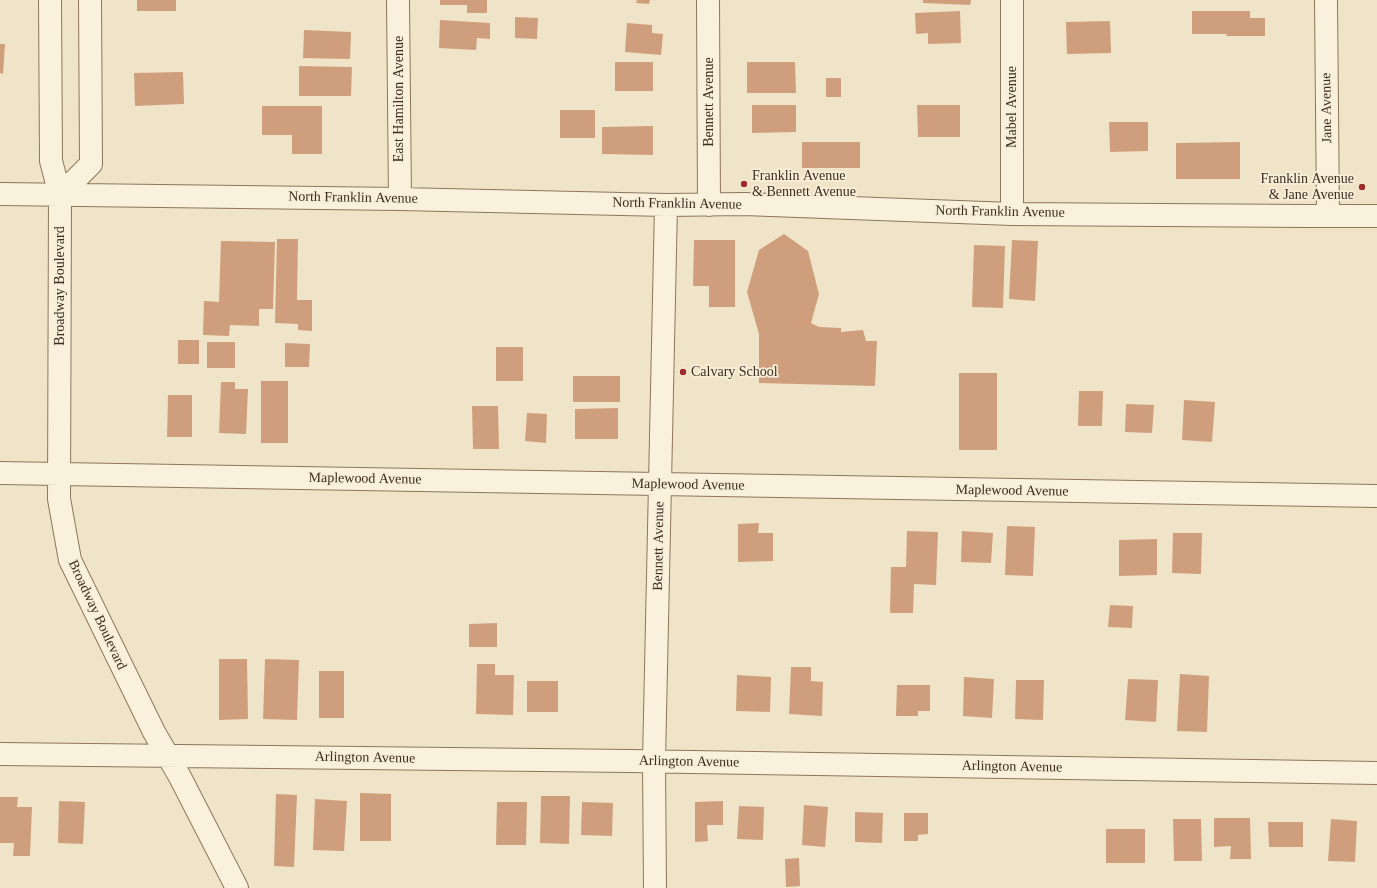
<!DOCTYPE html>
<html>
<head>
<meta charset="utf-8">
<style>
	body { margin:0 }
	canvas { display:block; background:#f0e4c8 }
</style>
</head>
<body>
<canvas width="1377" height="888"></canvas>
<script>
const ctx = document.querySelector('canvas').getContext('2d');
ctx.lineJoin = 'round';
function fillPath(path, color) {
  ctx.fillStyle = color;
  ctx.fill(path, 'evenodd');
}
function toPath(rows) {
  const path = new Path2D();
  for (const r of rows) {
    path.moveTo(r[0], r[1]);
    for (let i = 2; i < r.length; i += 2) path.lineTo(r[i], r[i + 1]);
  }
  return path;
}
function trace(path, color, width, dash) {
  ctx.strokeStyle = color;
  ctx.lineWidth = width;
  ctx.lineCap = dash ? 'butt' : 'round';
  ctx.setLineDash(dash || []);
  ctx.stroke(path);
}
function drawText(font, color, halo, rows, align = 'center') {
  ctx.font = font + ' Georgia,serif';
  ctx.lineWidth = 3.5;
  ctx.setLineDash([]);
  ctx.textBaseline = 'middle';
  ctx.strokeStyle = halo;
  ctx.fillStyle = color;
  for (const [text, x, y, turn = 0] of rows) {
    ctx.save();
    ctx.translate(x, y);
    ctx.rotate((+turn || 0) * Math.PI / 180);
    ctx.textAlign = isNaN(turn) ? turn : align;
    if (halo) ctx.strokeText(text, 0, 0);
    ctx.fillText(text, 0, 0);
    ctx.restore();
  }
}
fillPath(toPath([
	[137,0,176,0,176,11,137,11],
	[440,0,487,0,487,13,467,13,467,5,440,5],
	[637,0,650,0,649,4,636,3],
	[923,0,971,0,970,5,923,3],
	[960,11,961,43,928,44,928,33,916,34,915,13],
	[1192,11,1250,11,1250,18,1265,18,1265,36,1226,36,1227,34,1192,34],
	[515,17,538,18,537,39,515,38],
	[440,20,490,23,490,39,477,38,476,50,439,48],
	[1110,21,1111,53,1067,54,1066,22],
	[627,23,652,25,652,33,663,34,661,55,625,52],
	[304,30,351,32,350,59,303,58],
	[0,44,5,44,3,74,0,73],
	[615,62,653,62,653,91,615,91],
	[747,62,795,62,796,93,747,93],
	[299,66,352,67,351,96,299,96],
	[183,72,184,104,135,106,134,73],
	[826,78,841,78,841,97,826,97],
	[752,105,796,105,796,132,752,133],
	[917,105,960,105,960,137,918,137],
	[262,106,322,106,322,154,292,154,292,135,262,135],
	[560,110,595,110,595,138,560,138],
	[1109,122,1148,122,1148,151,1110,152],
	[653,126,653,155,602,154,602,127],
	[802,142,860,142,860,168,802,168],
	[1240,142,1240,179,1176,179,1176,143],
	[784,234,808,251,819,294,811,323,819,327,841,328,841,332,863,330,866,341,877,341,875,386,759,383,759,334,747,292,759,250],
	[277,239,298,239,297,300,312,300,312,331,298,330,298,324,275,323],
	[694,240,735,240,735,307,709,307,709,286,693,286],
	[1012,240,1038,241,1035,301,1009,299],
	[221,241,275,242,273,309,259,309,259,326,230,325,229,336,203,335,204,301,219,302],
	[974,245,1005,246,1003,308,972,307],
	[178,340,199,340,199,364,178,364],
	[207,342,235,342,235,368,207,368],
	[285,343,310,344,309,367,285,367],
	[496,347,523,347,523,381,496,381],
	[959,373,997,373,997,450,959,450],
	[573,376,620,376,620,402,573,402],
	[261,381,288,381,288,443,261,443],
	[221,382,235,382,235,389,248,389,246,434,219,433],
	[1079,391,1103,391,1102,426,1078,426],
	[168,395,192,395,192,437,167,437],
	[1184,400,1215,402,1212,442,1182,440],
	[1126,404,1154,405,1152,433,1125,432],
	[472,406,498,406,499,449,473,449],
	[618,408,618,439,575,439,575,409],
	[527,413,547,414,546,443,525,441],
	[759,523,758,533,773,533,773,561,738,562,738,524],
	[1007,526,1035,527,1033,576,1005,575],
	[907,531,938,532,936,585,914,584,913,613,890,613,891,567,906,567],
	[962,531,993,533,991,563,961,562],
	[1173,533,1202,533,1201,574,1172,573],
	[1157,539,1157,575,1119,576,1119,540],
	[1110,605,1133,606,1132,628,1108,627],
	[497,623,497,647,469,647,469,624],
	[219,659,247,659,248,719,219,720],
	[265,659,299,660,297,720,263,719],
	[477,664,495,664,495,675,514,675,513,715,476,714],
	[791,667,811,667,811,681,823,682,822,716,789,714],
	[319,671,344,671,344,718,319,718],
	[1180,674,1209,676,1207,732,1177,731],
	[737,675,771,677,770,712,736,711],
	[964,677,994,679,992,718,963,716],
	[1128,679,1158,680,1156,722,1125,720],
	[1016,680,1044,680,1043,720,1015,719],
	[527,681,558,681,558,712,527,712],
	[897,685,930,685,930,711,918,711,918,716,896,716],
	[360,793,391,794,391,841,360,841],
	[276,794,297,795,294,867,274,866],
	[541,796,570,796,569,844,540,843],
	[0,797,18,797,17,807,32,807,30,856,13,856,14,843,0,843],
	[315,799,347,801,344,851,313,850],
	[59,801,85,802,83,844,58,843],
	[723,801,723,825,707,825,708,841,695,842,695,802],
	[497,802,527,802,526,845,496,845],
	[582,802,613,803,612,836,581,835],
	[804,805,828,807,825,847,802,845],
	[739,806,764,807,763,840,737,839],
	[855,812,883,813,882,843,855,842],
	[904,813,928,813,928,834,918,835,918,841,904,841],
	[1214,818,1250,818,1251,859,1230,859,1231,846,1214,847],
	[1173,819,1201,819,1202,861,1174,861],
	[1331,819,1357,821,1355,862,1328,861],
	[1268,822,1303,822,1303,847,1269,847],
	[1106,829,1145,829,1145,863,1106,863],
	[799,858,800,886,786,887,785,859]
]), '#cf9f7d');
const minor = toPath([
	[50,0,51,161,60,195,59,499,70,560,154,732,180,777,237,888],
	[398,0,400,199],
	[708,0,709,205],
	[1326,0,1328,215],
	[0,194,400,199,666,205,744,204,1012,214,1309,216,1377,216],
	[60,195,91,164,90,0],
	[1012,214,1012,0],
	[0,473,1377,496],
	[0,754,630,761,1377,773],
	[655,888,654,761,666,205]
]);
trace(minor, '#8d765c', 24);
trace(minor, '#faf1dc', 22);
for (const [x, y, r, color] of [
	[744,184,4,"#9e2a2b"],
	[1362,187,4,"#9e2a2b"],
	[683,372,4,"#9e2a2b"]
]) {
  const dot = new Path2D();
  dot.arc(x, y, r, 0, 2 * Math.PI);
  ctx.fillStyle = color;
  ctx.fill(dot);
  trace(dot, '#f7eed8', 1.5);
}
drawText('14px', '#3d2e20', '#f7eed8', [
	["East Hamilton Avenue",399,99,-90],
	["Bennett Avenue",709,102,-90],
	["Mabel Avenue",1012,107,-90],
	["Jane Avenue",1327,108,-91],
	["North Franklin Avenue",353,198,1],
	["North Franklin Avenue",677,204,1],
	["North Franklin Avenue",1000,212,1],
	["Broadway Boulevard",60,286,-90],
	["Maplewood Avenue",365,479,1],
	["Maplewood Avenue",688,485,1],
	["Maplewood Avenue",1012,491,1],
	["Bennett Avenue",659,546,-89],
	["Broadway Boulevard",97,615,65],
	["Arlington Avenue",365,758,1],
	["Arlington Avenue",689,762,1],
	["Arlington Avenue",1012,767,1]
]);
drawText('14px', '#3d2e20', '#f7eed8', [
	["Franklin Avenue",752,176],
	["& Bennett Avenue",752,192],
	["Franklin Avenue",1354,179,"right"],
	["& Jane Avenue",1354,195,"right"],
	["Calvary School",691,372]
], 'left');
</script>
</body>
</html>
